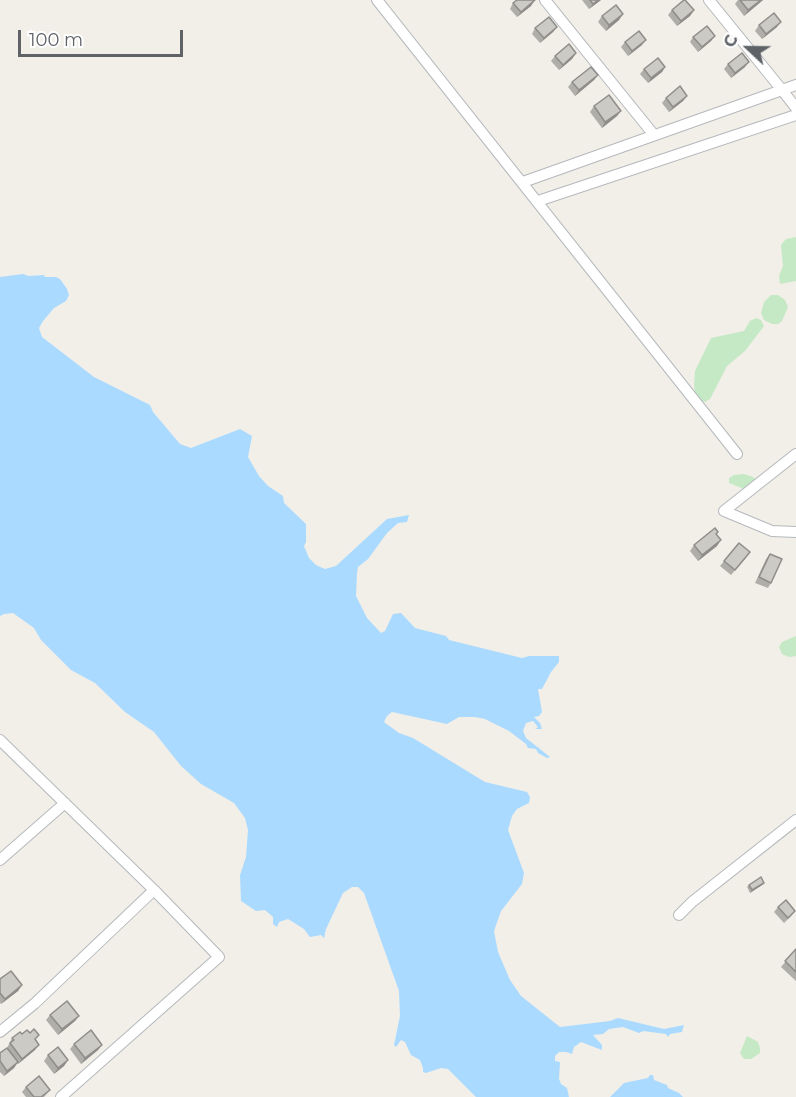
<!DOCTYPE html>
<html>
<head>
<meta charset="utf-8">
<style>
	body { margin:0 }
	#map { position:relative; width:796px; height:1097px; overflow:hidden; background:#f1efe8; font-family:Montserrat,sans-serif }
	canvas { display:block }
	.north { position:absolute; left:718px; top:18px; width:60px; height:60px; -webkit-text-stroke:4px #fff; paint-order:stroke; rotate:292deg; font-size:16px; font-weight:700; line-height:24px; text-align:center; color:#5f6368 }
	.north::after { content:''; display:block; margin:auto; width:21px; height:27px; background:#5f6368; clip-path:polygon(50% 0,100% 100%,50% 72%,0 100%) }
	.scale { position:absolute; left:18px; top:30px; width:165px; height:27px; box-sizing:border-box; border:3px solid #5f6368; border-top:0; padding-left:8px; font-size:18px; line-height:21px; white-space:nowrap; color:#5f6368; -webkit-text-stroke:4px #fff; paint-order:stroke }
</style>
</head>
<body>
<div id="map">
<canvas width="796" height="1097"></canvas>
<div class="north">С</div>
<div class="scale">100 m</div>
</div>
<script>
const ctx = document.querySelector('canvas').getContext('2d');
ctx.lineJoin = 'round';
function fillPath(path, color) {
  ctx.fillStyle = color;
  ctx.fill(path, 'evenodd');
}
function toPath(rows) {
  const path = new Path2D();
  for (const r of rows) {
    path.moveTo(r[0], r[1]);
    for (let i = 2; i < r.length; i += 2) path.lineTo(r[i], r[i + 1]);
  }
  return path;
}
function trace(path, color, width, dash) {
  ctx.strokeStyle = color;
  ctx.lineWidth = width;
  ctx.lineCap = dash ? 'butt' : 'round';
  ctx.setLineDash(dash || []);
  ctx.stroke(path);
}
fillPath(toPath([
	[796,237,796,281,780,284,779,276,783,266,781,245,786,239],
	[771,295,778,295,785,300,788,307,782,321,778,324,772,324,764,320,761,313,764,302],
	[756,318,761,320,764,326,745,351,727,366,710,399,705,402,700,400,696,398,694,386,695,371,711,338,744,331,750,321],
	[744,474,753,477,757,481,744,489,729,483,729,478,734,475],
	[796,636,796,656,789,657,782,654,779,647,782,642],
	[747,1036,758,1042,760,1048,760,1053,751,1059,744,1059,740,1053]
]), '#c5e8c5');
fillPath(toPath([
	[23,274,28,276,44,275,45,277,56,277,60,279,67,289,69,295,66,301,54,308,43,321,39,328,42,337,94,377,150,405,153,412,180,444,191,448,240,429,252,436,248,457,259,476,268,486,283,496,284,503,306,524,306,542,304,546,309,558,316,565,325,569,336,566,387,519,409,515,407,522,398,523,387,533,368,559,358,567,357,573,356,596,367,618,381,633,385,631,393,614,401,613,415,628,446,636,449,640,522,658,529,656,559,656,559,662,551,672,542,689,538,689,542,712,539,716,534,717,540,723,542,729,535,729,538,727,533,721,526,723,523,731,526,738,550,757,547,758,538,753,536,749,528,748,526,744,509,731,485,719,475,717,459,717,447,724,392,712,387,716,384,722,399,733,413,738,485,782,527,792,530,797,529,803,517,809,512,816,508,830,524,873,522,884,501,911,494,931,498,952,510,980,521,996,560,1027,610,1021,618,1018,664,1029,684,1025,682,1032,670,1034,668,1037,666,1034,643,1031,639,1033,623,1027,609,1029,603,1034,593,1035,602,1045,602,1050,581,1042,574,1047,572,1054,566,1052,559,1052,555,1056,555,1061,560,1062,559,1079,561,1084,567,1088,569,1097,476,1097,448,1069,441,1068,426,1073,423,1072,423,1068,420,1060,411,1055,405,1042,401,1040,396,1047,394,1045,400,1016,399,991,364,893,358,887,352,887,343,893,326,929,324,938,321,935,310,937,304,929,288,919,279,922,277,927,273,924,273,917,265,910,256,911,241,901,240,875,246,857,248,830,245,818,234,803,201,784,181,766,154,732,125,712,95,683,71,670,41,640,34,628,13,613,4,614,0,616,0,277],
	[650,1075,653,1075,654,1080,667,1085,668,1088,679,1093,683,1097,610,1097,624,1083,648,1078]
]), '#aadaff');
const minor = toPath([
	[377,0,737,454],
	[545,0,654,135],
	[796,85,782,90,796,108],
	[523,182,782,90,709,0],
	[538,201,796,115],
	[796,454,724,511,772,531,796,532],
	[0,740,154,890,34,1004,0,1032],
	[0,860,65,803],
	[679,915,692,902,796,820],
	[61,1097,219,957,154,890]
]);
trace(minor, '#b5b8bc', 12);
trace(minor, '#fff', 10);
fillPath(toPath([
	[582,0,601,0,589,9],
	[738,0,763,0,744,16,735,4],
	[513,3,531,6,517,17,510,9],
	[672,10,694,10,690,16,677,26,668,15],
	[623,14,619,20,606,31,598,22,602,16],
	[759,25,777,27,762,39,755,31],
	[557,27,553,32,540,43,532,34,535,28],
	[715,36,711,41,698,52,690,42,693,37],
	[625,42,642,45,628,56,621,47],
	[576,53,572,59,559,70,551,61,555,56],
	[728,64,745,67,731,78,724,69],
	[665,67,662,72,648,83,640,74,644,69],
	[598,75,594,80,575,96,568,87,572,82],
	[687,96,683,101,669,112,662,103,666,98],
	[594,106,621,111,617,116,602,128,590,112],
	[717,535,717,546,698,561,690,551,694,545],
	[770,554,771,583,768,588,755,583,766,559],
	[746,558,731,575,720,566,724,561],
	[749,885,762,885,750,893,747,887],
	[778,907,795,911,791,916,784,923,774,912],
	[796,949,796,981,781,967],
	[0,979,22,985,18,991,1,1004,0,1003],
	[50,1015,79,1016,75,1021,58,1035,46,1020],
	[22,1034,36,1041,35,1050,18,1064,17,1063,14,1068,4,1076,0,1072,0,1053,7,1048,12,1038],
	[74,1044,102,1045,98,1050,81,1064,70,1049],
	[48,1055,68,1060,64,1066,54,1074,44,1061],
	[26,1087,50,1090,44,1097,26,1097,22,1092]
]), '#afaea9');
fillPath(toPath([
	[535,0,531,6,517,17,521,12],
	[598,0,601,0,589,9,593,4],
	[761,0,763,0,744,16,748,10],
	[694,10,690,16,677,26,681,21],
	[623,14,619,20,606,31,609,25],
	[781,22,777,27,762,39,766,34],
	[557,27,553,32,540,43,544,38],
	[715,36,711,41,698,52,702,47],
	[646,40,642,45,628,56,632,51],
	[576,53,572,59,559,70,563,65],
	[749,62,745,67,731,78,735,73],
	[665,67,662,72,648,83,651,78],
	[598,75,594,80,575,96,579,90],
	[687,96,683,101,669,112,673,107],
	[621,111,617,116,602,128,605,122],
	[721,540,717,546,698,561,702,555],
	[764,883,762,885,750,893,752,890],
	[22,985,18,991,1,1004,5,999],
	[79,1016,75,1021,58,1035,62,1029],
	[39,1045,35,1050,18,1064,22,1059],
	[102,1045,98,1050,81,1064,85,1058],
	[68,1060,64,1066,54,1074,58,1068],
	[18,1062,14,1068,4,1076,7,1071]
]), '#8f8d8a');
const building = toPath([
	[517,0,535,0,521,12,513,3,517,0],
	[590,0,598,0,593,4,590,0],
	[684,0,685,0,694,10,681,21,672,10,684,0],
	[740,0,761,0,748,10,740,0],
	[616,5,623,14,609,25,602,16,616,5],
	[774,13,781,22,766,34,759,25,774,13],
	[549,17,557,27,544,38,535,28,549,17],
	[707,26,715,36,702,47,693,37,707,26],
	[639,31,646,40,632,51,625,42,639,31],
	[569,44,576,53,563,65,555,56,569,44],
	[742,53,749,62,735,73,728,64,742,53],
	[658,58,665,67,651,78,644,69,658,58],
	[591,67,598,75,579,90,572,82,591,67],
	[680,86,687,96,673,107,666,98,680,86],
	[609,95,621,111,605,122,594,106,609,95],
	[715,528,718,532,716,534,721,540,702,555,694,545,715,528],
	[739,543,750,552,735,570,724,561,739,543],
	[770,554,782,559,771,583,759,577,770,554],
	[761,877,764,883,752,890,749,885,761,877],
	[786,900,795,911,788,918,778,907,786,900],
	[796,949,796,972,785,961,796,949],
	[11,971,22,985,5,999,0,993,0,979,11,971],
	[67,1001,79,1016,62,1029,50,1015,67,1001],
	[34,1029,39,1035,35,1039,39,1045,22,1059,10,1043,14,1040,12,1038,20,1032,22,1034,27,1030,30,1033,34,1029],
	[91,1030,102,1045,85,1058,74,1044,91,1030],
	[58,1047,68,1060,58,1068,48,1055,58,1047],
	[7,1048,18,1062,7,1071,0,1061,0,1053,7,1048],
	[39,1076,50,1090,41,1097,34,1097,26,1087,39,1076]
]);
fillPath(building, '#cccac5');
trace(building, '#8f8d8a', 1.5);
</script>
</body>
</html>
